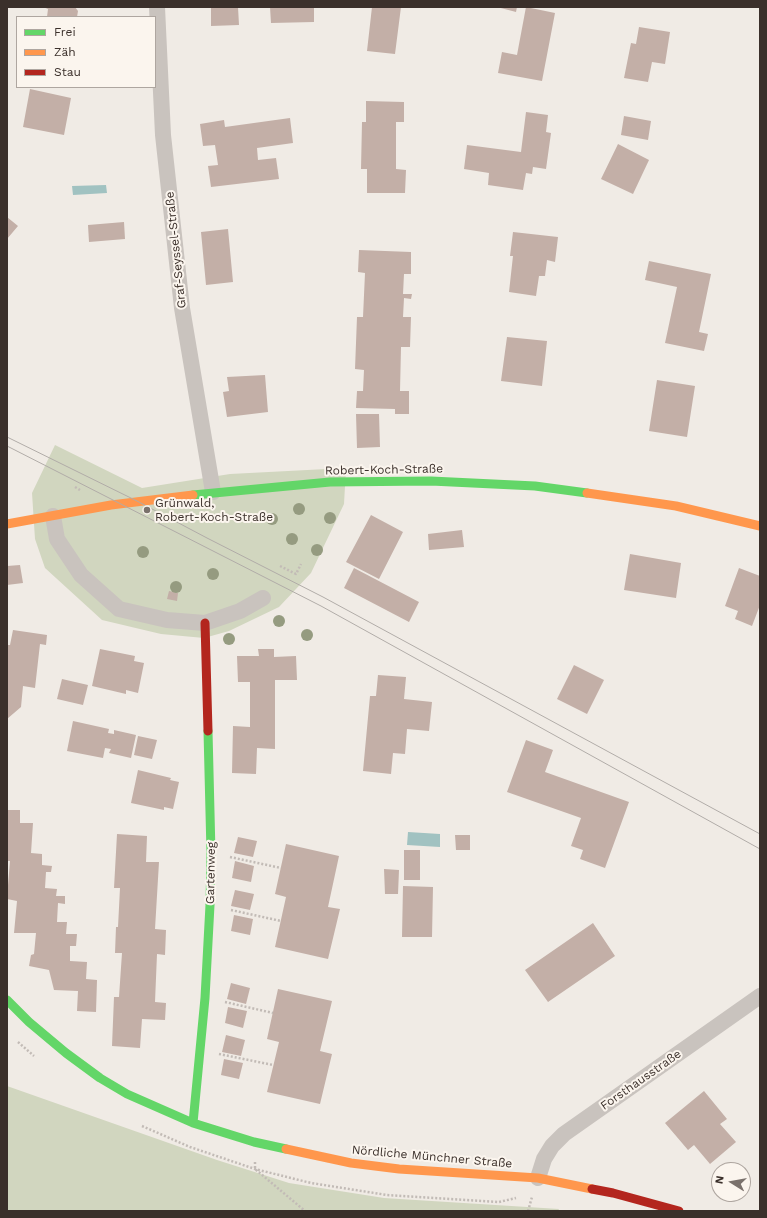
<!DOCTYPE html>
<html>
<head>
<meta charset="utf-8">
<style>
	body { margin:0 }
	#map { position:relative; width:767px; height:1218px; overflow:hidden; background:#f0ebe5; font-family:"Work Sans",sans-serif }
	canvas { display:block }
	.frame { position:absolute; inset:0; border:8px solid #3b302b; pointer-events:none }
	.legend { position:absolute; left:16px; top:16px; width:140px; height:72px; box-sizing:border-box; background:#fbf5ee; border:1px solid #aea6a0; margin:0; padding:5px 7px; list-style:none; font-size:12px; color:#3b302b }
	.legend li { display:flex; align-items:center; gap:8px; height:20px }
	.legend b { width:20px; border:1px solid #aea6a0 }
	.north { position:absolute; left:711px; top:1162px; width:40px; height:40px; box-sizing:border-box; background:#fbf5ee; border:1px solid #aea6a0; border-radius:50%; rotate:281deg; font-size:11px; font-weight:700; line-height:16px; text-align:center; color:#3b302b }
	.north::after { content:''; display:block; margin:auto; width:14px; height:18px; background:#7a716c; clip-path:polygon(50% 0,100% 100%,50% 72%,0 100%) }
</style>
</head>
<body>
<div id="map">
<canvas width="767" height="1218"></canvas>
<div class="frame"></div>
<ul class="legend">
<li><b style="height:5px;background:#63d668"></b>Frei</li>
<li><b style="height:5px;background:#ff974d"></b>Zäh</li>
<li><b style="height:5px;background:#b3261e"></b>Stau</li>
</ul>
<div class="north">N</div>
</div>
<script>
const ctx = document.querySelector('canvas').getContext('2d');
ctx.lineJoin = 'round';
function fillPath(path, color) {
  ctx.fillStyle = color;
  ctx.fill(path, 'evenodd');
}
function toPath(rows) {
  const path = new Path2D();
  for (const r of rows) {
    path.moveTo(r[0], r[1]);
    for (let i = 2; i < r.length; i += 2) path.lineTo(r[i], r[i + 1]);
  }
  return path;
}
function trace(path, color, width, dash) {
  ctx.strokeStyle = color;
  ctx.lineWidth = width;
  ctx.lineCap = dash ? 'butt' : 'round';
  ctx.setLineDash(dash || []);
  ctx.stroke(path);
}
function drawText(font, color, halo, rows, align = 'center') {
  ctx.font = font + ' "Work Sans",sans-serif';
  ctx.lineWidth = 4;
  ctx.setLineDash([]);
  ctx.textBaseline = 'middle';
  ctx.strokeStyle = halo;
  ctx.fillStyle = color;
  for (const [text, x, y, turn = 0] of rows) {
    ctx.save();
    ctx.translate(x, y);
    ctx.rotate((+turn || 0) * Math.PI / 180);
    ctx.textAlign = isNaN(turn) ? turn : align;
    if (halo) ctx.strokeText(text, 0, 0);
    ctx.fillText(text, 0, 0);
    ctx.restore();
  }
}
fillPath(toPath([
	[55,445,142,488,230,474,346,468,344,504,311,573,279,607,229,631,204,638,161,634,102,620,45,568,35,539,32,493],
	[7,1086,217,1160,289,1183,384,1198,559,1209,558,1211,7,1211]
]), '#d1d6bf');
fillPath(toPath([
	[106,185,107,193,73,195,72,186],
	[408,832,440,834,440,847,407,845]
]), '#a1c2c1');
fillPath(toPath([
	[43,7,75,7,78,11,77,17,47,17,48,9],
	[211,7,238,7,239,25,211,26],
	[270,7,314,7,314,22,271,23],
	[372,7,401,7,395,54,367,51],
	[497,7,517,7,516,12],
	[526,7,555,13,542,81,498,73,502,52,517,55],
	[639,27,670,32,665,64,652,62,648,82,624,78,631,43,636,44],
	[30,89,71,98,64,135,23,127],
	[366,101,404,102,404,122,396,122,396,169,406,170,405,193,367,193,367,169,361,169,362,122,366,122],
	[526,112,548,115,546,132,551,133,546,169,533,167,532,174,526,173,523,190,488,185,489,173,464,169,467,145,521,152],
	[624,116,651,121,648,140,621,135],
	[290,118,293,143,257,148,258,160,276,158,279,179,211,187,208,166,218,165,215,145,203,146,200,124,224,120,225,127],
	[618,144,649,160,633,194,601,179],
	[7,217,18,226,7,239],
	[124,222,125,239,89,242,88,225],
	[228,229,233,282,206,285,201,232],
	[513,232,558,237,555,262,547,260,545,276,539,276,536,296,509,292,513,256,510,256],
	[359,250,411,252,411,274,404,274,403,294,412,294,411,299,404,298,403,317,411,317,410,347,401,347,400,391,409,391,409,414,395,414,395,409,356,408,357,391,363,391,364,370,355,369,357,317,363,317,365,273,358,272],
	[649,261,711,274,699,332,708,334,704,351,665,343,677,287,645,280],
	[507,337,547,341,542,386,501,381],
	[265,375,268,412,227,417,223,392,229,391,227,377],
	[657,380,695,386,687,437,649,431],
	[356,414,379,414,380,447,357,448],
	[371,515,403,532,379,579,346,562],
	[462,530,464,547,429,550,428,534],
	[630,554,681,563,676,598,624,590],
	[20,565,23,583,7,585,7,566],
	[354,568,419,602,409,622,344,588],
	[739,568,760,576,760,605,752,626,735,619,738,611,725,606],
	[169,591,178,593,177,601,167,599],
	[13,630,47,635,46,645,40,644,35,688,23,686,21,707,7,719,7,645,10,645],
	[100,649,135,656,134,661,144,663,138,693,126,690,126,694,92,686],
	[258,649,274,649,274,657,296,656,297,680,275,680,275,749,257,748,256,774,232,773,233,726,250,727,250,682,238,682,237,656,259,656],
	[574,665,604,680,587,714,557,699],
	[378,675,406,677,404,699,432,702,429,731,407,729,405,754,393,753,391,774,363,771,370,696,376,696],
	[62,679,88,685,83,705,57,699],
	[73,721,109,729,108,733,114,734,114,730,136,735,131,758,109,753,111,749,105,748,103,758,67,751],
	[138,736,157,740,152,759,134,755],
	[526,740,553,750,545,772,629,802,605,868,580,859,583,850,571,846,581,818,507,792],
	[138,770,171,778,170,780,179,782,173,809,164,807,164,810,131,803],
	[7,810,20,810,20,823,33,823,31,853,42,854,42,865,52,866,51,872,46,872,45,888,57,889,56,896,65,896,65,904,58,903,57,922,67,922,66,934,77,934,76,946,70,946,70,961,87,962,86,979,97,980,96,1012,77,1011,78,991,54,990,49,970,29,966,31,955,34,954,36,933,14,933,17,901,7,899,7,885,8,885,10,861,7,861],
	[117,834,147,836,146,862,159,862,155,929,166,930,165,955,157,954,155,1002,166,1003,165,1020,142,1019,140,1048,112,1046,114,997,119,997,122,953,115,953,116,927,118,927,120,888,114,888],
	[455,835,470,835,470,850,456,850],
	[238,837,257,841,253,857,234,853],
	[286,844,339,856,328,907,340,909,328,959,275,947,286,897,275,894],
	[404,850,420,850,420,880,404,880],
	[235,861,254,866,251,882,232,878],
	[384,869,399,870,398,894,385,894],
	[403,886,433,887,432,937,402,937],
	[235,890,254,894,250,910,231,906],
	[234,915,253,919,250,935,231,931],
	[593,923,615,956,548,1002,525,970],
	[231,983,250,988,246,1004,227,999],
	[278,989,332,1001,320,1051,332,1054,320,1104,267,1092,279,1042,267,1039],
	[228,1007,247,1011,243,1028,225,1023],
	[226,1035,245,1040,241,1056,222,1052],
	[224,1059,243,1063,239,1079,221,1075],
	[704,1091,727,1119,720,1124,736,1142,710,1164,694,1145,688,1150,665,1123]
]), '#c3afa7');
trace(toPath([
	[75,487,80,490],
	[208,514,218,519],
	[280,566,296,574,301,564],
	[230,857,281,868],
	[231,910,281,921],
	[225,1002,273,1013],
	[18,1042,34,1056],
	[219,1054,273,1065],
	[142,1126,190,1147,255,1169,311,1183,387,1195,499,1202,516,1198],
	[255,1162,255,1169,305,1211],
	[528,1211,532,1197]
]), '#c2bbb6', 2.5, [2, 2]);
trace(toPath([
	[157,7,163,135,182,308,213,492],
	[53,516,57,539,81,575,119,609,167,620,205,623,240,611,263,598],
	[538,1178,544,1159,552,1146,564,1134,760,996]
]), '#c9c3be', 16);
trace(toPath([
	[193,495,330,482,431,481,535,486,587,493],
	[7,1000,29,1022,66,1053,100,1078,127,1094,193,1123,254,1142,286,1149],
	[193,1123,205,998,210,905,211,853,208,731]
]), '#63d668', 9);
trace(toPath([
	[587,493,676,506,760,526],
	[7,524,111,505,193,495],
	[286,1149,351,1163,399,1169,538,1178,592,1189]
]), '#ff974d', 9);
trace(toPath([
	[205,623,208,731],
	[592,1189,613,1193,679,1211]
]), '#b3261e', 9);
trace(toPath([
	[7,437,137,501,207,538,323,597,760,834],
	[7,446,321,606,760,849]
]), '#b1aca8', 1);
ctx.fillStyle = '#959b80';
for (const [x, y] of [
	[299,509],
	[330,518],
	[272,519],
	[292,539],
	[317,550],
	[143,552],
	[213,574],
	[176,587],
	[279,621],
	[307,635],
	[229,639]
]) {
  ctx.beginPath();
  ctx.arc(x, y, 6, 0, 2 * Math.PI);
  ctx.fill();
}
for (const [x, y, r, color] of [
	[147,510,4,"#7a716c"]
]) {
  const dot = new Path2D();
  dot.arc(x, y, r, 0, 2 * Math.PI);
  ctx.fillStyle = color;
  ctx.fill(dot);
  trace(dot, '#fbf5ee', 1.5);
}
drawText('12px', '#3b302b', '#fbf5ee', [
	["Graf-Seyssel-Straße",176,250,-96],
	["Robert-Koch-Straße",384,470,-1],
	["Gartenweg",211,873,-89],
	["Forsthausstraße",641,1080,-35],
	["Nördliche Münchner Straße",432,1157,5]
]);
drawText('12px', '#3b302b', '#fbf5ee', [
	["Grünwald,",155,503],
	["Robert-Koch-Straße",155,517]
], 'left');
</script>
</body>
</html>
